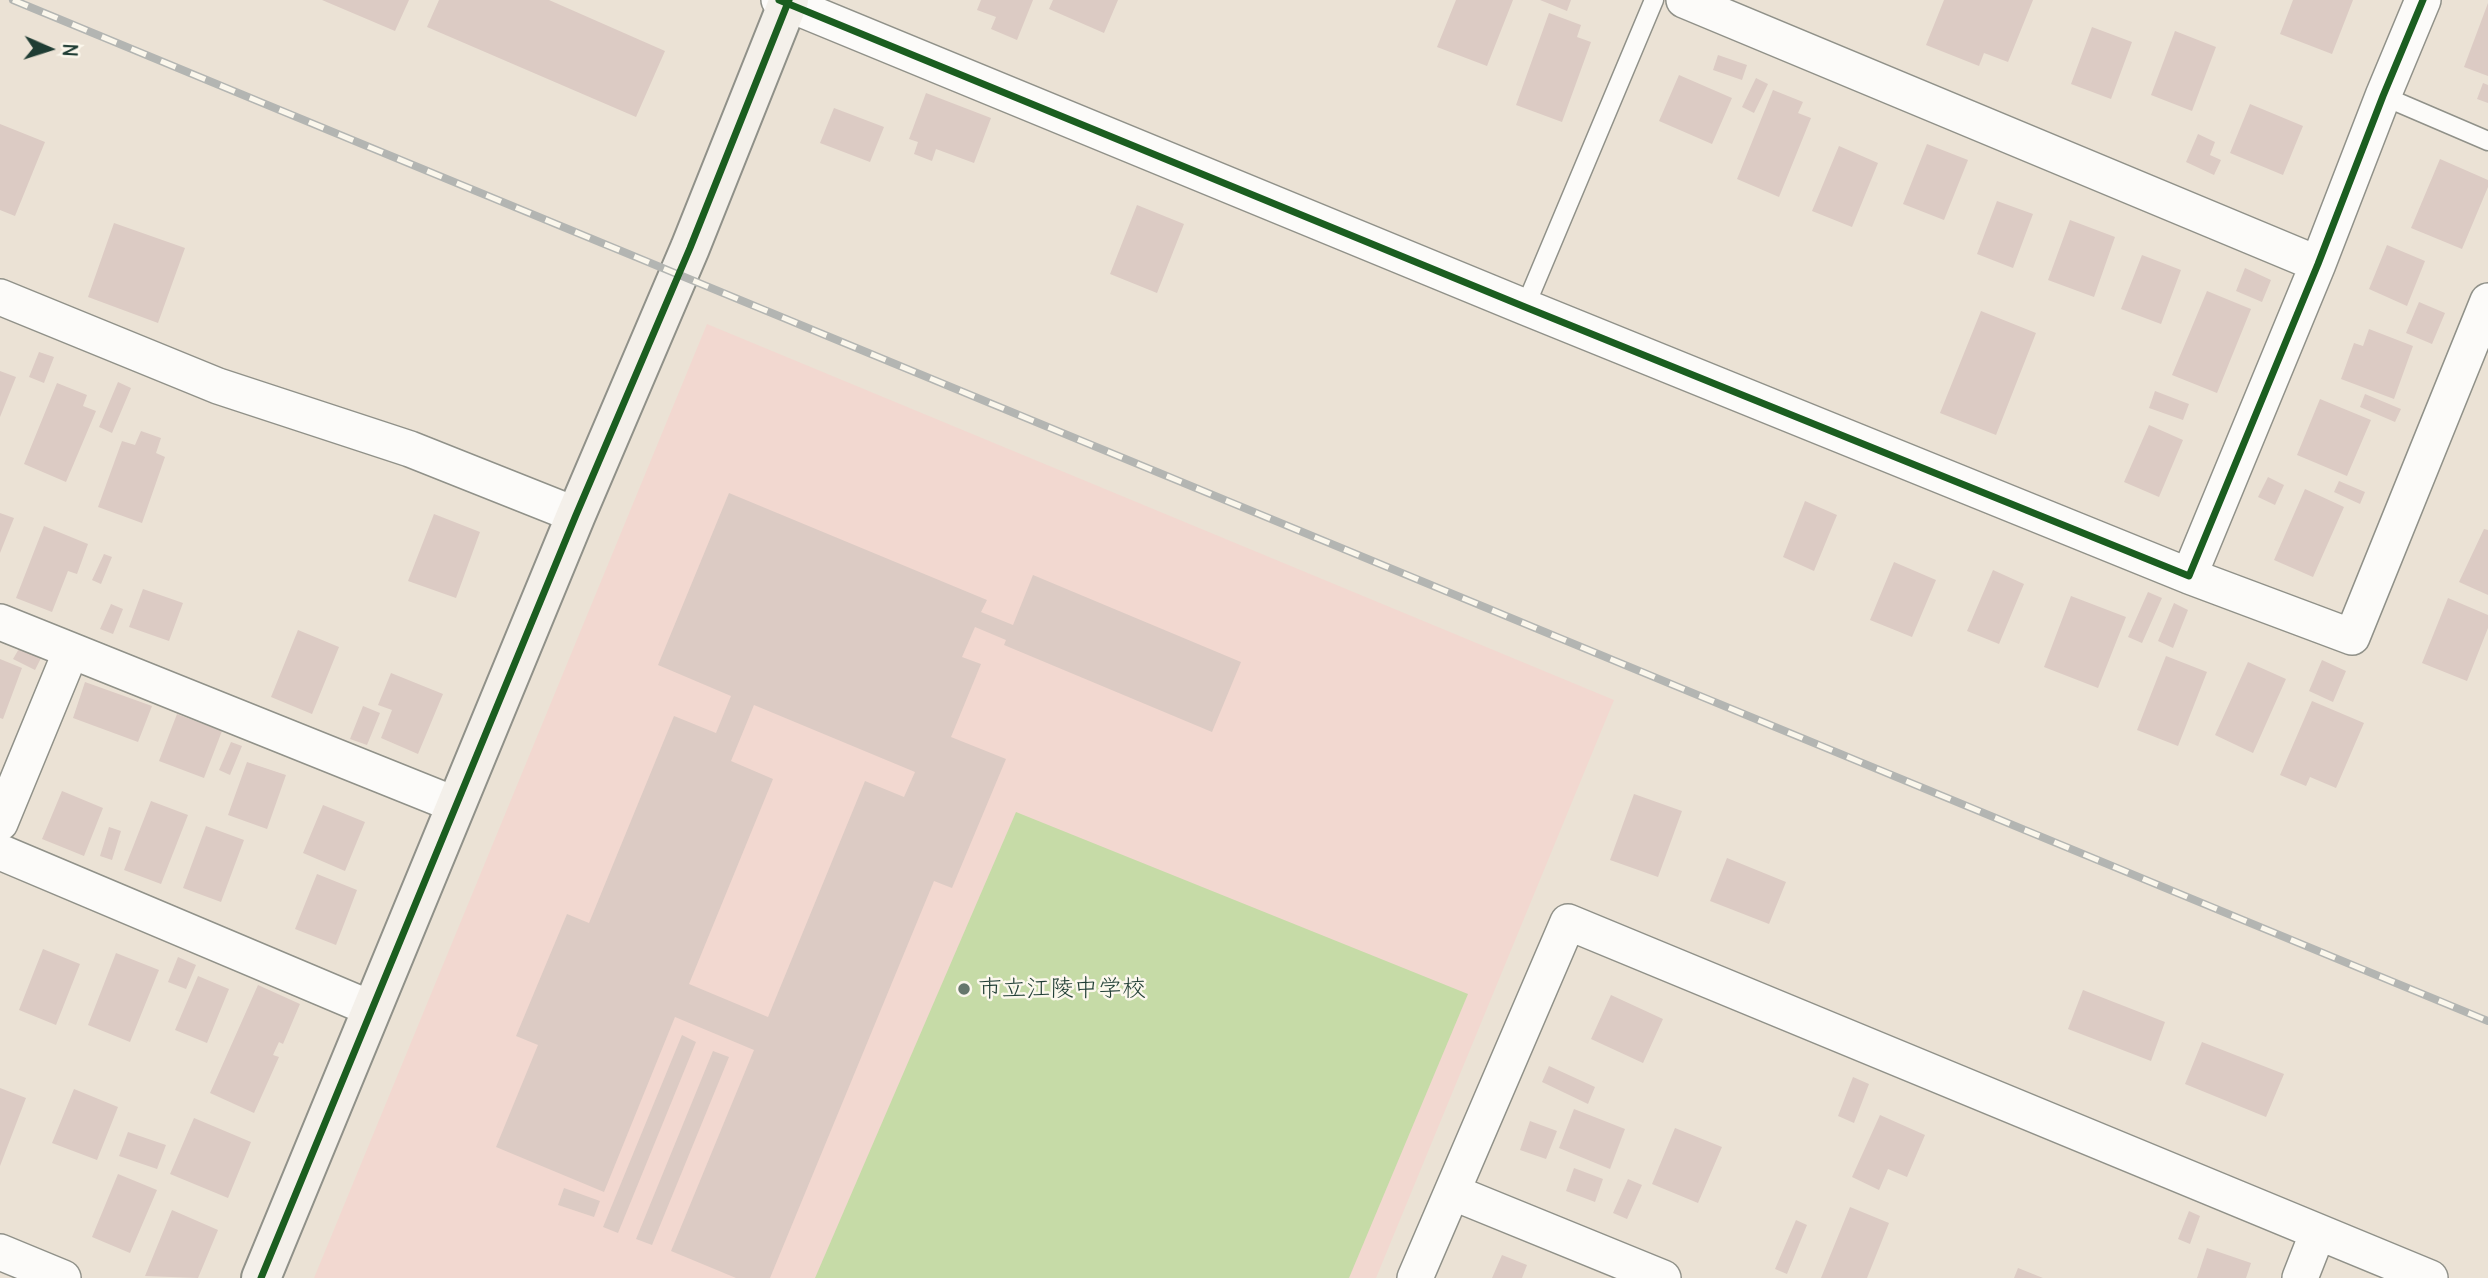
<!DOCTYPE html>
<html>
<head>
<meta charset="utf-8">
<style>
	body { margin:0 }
	#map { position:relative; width:2488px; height:1278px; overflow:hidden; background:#ebe2d5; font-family:Delius,sans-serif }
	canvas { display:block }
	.north { position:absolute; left:14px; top:14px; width:70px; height:70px; -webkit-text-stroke:5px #fbf7ec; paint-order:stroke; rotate:93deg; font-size:19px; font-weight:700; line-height:28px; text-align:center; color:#1f3d34 }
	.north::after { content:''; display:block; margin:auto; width:24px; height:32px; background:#1f3d34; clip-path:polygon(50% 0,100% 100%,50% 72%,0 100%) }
</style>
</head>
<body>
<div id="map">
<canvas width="2488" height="1278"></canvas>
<div class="north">N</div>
</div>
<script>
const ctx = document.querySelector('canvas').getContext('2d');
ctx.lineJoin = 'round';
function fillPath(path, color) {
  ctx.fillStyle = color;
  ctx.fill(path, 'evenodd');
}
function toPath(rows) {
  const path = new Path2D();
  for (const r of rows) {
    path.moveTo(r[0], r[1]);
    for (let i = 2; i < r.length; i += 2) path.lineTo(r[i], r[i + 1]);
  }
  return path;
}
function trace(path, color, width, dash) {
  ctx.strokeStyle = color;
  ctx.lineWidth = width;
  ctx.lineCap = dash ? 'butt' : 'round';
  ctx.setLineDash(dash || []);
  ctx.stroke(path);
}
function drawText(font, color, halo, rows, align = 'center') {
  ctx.font = font + ' Delius,"Klee One",sans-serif';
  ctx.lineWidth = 5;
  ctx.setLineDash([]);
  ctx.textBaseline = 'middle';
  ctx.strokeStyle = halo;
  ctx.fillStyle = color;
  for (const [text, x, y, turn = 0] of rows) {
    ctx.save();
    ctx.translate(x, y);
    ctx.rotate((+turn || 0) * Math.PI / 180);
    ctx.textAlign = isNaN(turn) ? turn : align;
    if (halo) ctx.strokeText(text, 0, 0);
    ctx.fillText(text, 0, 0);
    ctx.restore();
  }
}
fillPath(toPath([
	[707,324,1614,700,1376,1278,314,1278]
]), '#f2d8d0');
fillPath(toPath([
	[1016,812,1468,994,1349,1278,815,1278]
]), '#c6dba7');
fillPath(toPath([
	[322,0,409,0,395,31],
	[439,0,549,0,665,51,636,117,427,27],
	[981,0,1033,0,1017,40,991,29,996,17,977,10],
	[1053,0,1118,0,1104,33,1049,9],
	[1456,0,1513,0,1487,66,1437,47],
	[1540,0,1571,0,1567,11],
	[1944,0,2033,0,2008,62,1984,53,1979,66,1926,45],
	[2293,0,2353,0,2332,54,2280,34],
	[2488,3,2488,76,2464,67],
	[1549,13,1581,25,1577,37,1591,42,1562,122,1516,105],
	[2092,27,2132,42,2111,99,2071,84],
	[2175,31,2216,47,2192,111,2151,95],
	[1718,55,1747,65,1742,80,1713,70],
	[1679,75,1732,98,1712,144,1659,121],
	[1756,78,1768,84,1754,113,1742,107],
	[2483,83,2488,85,2488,103,2477,99],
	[1773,90,1803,102,1798,113,1811,118,1779,197,1737,179],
	[926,93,991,118,974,163,936,149,932,161,914,154,918,142,909,139],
	[2250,104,2303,126,2283,175,2230,153],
	[834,108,884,127,870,162,820,143],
	[0,124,45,142,15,216,0,210],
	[2198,134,2215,142,2210,155,2221,160,2214,175,2186,162],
	[1927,144,1968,160,1944,220,1903,204],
	[1839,146,1878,163,1852,227,1812,211],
	[2440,159,2488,180,2488,187,2462,249,2411,228],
	[1997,201,2033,214,2013,268,1977,254],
	[1137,205,1184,224,1157,293,1110,274],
	[2070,220,2115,237,2094,297,2048,280],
	[114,223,185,248,158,323,88,297],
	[2387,245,2425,261,2407,306,2369,289],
	[2142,255,2181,270,2161,324,2121,309],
	[2245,268,2271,280,2262,302,2236,291],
	[2207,291,2251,309,2217,393,2172,375],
	[2419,302,2445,313,2432,344,2406,333],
	[1981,311,2036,333,1996,435,1940,413],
	[2369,329,2413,346,2394,399,2341,379,2354,343,2363,346],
	[39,352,54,357,44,383,29,377],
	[0,371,16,377,0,417],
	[118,382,131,388,112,433,99,427],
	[57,383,87,395,83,406,96,411,66,482,24,464],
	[2155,391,2189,404,2183,420,2149,408],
	[2365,394,2401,409,2395,422,2360,407],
	[2320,399,2371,420,2347,476,2297,455],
	[2149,425,2183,440,2159,497,2124,482],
	[141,431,161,438,156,453,165,457,142,523,98,507,122,441,135,445],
	[2268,477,2284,485,2275,505,2258,497],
	[2339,481,2365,492,2360,504,2334,492],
	[2305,489,2344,507,2313,577,2274,560],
	[729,493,987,600,981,612,1013,625,1033,575,1241,662,1212,732,1004,645,1006,640,975,627,962,657,981,664,951,737,1006,759,952,888,934,881,770,1278,736,1278,671,1251,754,1050,675,1017,604,1192,496,1147,538,1045,516,1036,567,914,589,923,674,716,716,733,731,696,658,665],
	[754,705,915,772,904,797,865,781,768,1017,689,984,773,779,731,761],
	[1805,501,1837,515,1814,571,1783,557],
	[0,513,14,518,0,553],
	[434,514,480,532,456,598,408,581],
	[44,526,88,544,77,574,68,571,52,612,16,598],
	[2484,529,2488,530,2488,595,2459,582],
	[104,554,112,557,101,584,92,580],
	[1894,562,1936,580,1912,637,1870,620],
	[1993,570,2024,584,1999,644,1967,631],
	[143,589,183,603,169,641,129,627],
	[2148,592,2162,598,2142,643,2128,637],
	[2071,596,2126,617,2098,688,2044,667],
	[2448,598,2488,615,2488,628,2467,681,2422,663],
	[2174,603,2188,610,2173,648,2158,641],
	[111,604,123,609,113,634,100,629],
	[298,630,339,647,312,714,271,697],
	[20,647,41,658,35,670,13,659],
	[2166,656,2207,672,2178,746,2137,730],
	[0,659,22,668,3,719,0,718],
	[2322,660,2346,671,2333,702,2309,691],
	[2248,662,2286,679,2253,753,2215,735],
	[391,673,443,694,418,754,381,738,392,710,378,705],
	[85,682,152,706,138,742,73,718],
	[2312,701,2364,723,2336,788,2310,777,2306,786,2280,775],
	[363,706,380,713,367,745,350,739],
	[177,714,222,731,204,778,159,761],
	[231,742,242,746,230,775,219,770],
	[247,762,286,775,267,829,228,815],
	[62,791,103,808,84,856,42,839],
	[1634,794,1682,811,1658,877,1610,860],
	[151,801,188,815,161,884,124,870],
	[323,805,365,822,345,871,303,853],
	[206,826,244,840,221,902,183,888],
	[109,827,121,831,112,860,100,856],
	[1727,858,1786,882,1769,924,1710,901],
	[317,874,357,890,336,945,295,929],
	[43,949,80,964,56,1025,19,1010],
	[116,953,159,970,130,1042,88,1025],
	[178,957,196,965,186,989,168,982],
	[198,976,229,989,207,1043,175,1030],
	[258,985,300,1004,283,1044,279,1042,273,1055,279,1057,254,1113,210,1093],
	[2083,990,2165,1022,2151,1061,2068,1029],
	[1611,995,1663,1019,1643,1063,1591,1039],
	[682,1035,696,1042,618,1233,603,1227],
	[2202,1042,2284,1074,2266,1117,2185,1084],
	[713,1051,729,1057,652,1245,636,1239],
	[1549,1066,1595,1087,1588,1104,1542,1082],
	[1853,1077,1869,1084,1854,1123,1838,1116],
	[0,1088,26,1098,0,1166],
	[74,1089,118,1107,97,1160,52,1143],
	[1574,1109,1625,1129,1610,1169,1559,1148],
	[1880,1115,1925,1135,1907,1177,1888,1169,1879,1190,1852,1177],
	[194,1118,251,1142,228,1198,170,1174],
	[1530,1121,1557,1131,1546,1159,1520,1150],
	[1675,1128,1722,1147,1698,1203,1652,1184],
	[128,1132,166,1145,157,1169,119,1156],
	[1574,1168,1603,1179,1595,1202,1566,1191],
	[118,1174,157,1190,130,1253,92,1237],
	[1628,1179,1642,1185,1627,1219,1613,1213],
	[564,1188,600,1201,594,1217,558,1205],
	[1850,1207,1889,1223,1867,1278,1821,1278],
	[172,1210,218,1230,198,1278,145,1276],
	[2189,1211,2200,1216,2190,1244,2178,1239],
	[1796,1220,1807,1225,1787,1274,1775,1269],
	[2207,1248,2251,1263,2246,1278,2197,1278],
	[1502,1255,1527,1265,1522,1278,1492,1278],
	[2018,1268,2043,1278,2014,1278]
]), '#dccbc4');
const lane = toPath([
	[2383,96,2488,141],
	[1525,307,1654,0]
]);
const street = toPath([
	[779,0,1525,307,2189,576,2318,264,2383,96,2423,0],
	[1684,0,2318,264],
	[0,297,218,386,410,449,576,515],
	[2189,576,2352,637,2488,301],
	[0,622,456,805],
	[0,823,71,651],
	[0,852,372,1009],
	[1452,1192,1663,1278],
	[0,1252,63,1278],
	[1415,1278,1568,922,2430,1278],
	[2300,1278,2318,1232]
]);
const secondary = toPath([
	[261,1278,576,515,690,248,789,0]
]);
trace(lane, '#909189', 21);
trace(street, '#909189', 38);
trace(secondary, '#909189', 42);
trace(lane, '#fcfbf9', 18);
trace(street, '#fcfbf9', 35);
trace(secondary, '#f4f0ea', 38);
const rail = toPath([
	[13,0,2488,1021]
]);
trace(rail, '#b3b5b2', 8);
trace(rail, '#fbf7ec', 5, [16]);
trace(toPath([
	[779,0,1525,307,2189,576,2318,264,2383,96,2423,0],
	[261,1278,576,515,690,248,789,0]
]), '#1b5e20', 7);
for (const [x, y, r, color] of [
	[964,989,7,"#66776c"]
]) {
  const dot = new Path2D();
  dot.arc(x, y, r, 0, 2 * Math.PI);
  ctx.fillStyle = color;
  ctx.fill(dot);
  trace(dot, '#fbf7ec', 2.5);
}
drawText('24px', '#1f3d34', '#fbf7ec', [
	["市立江陵中学校",978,989]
], 'left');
</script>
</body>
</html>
